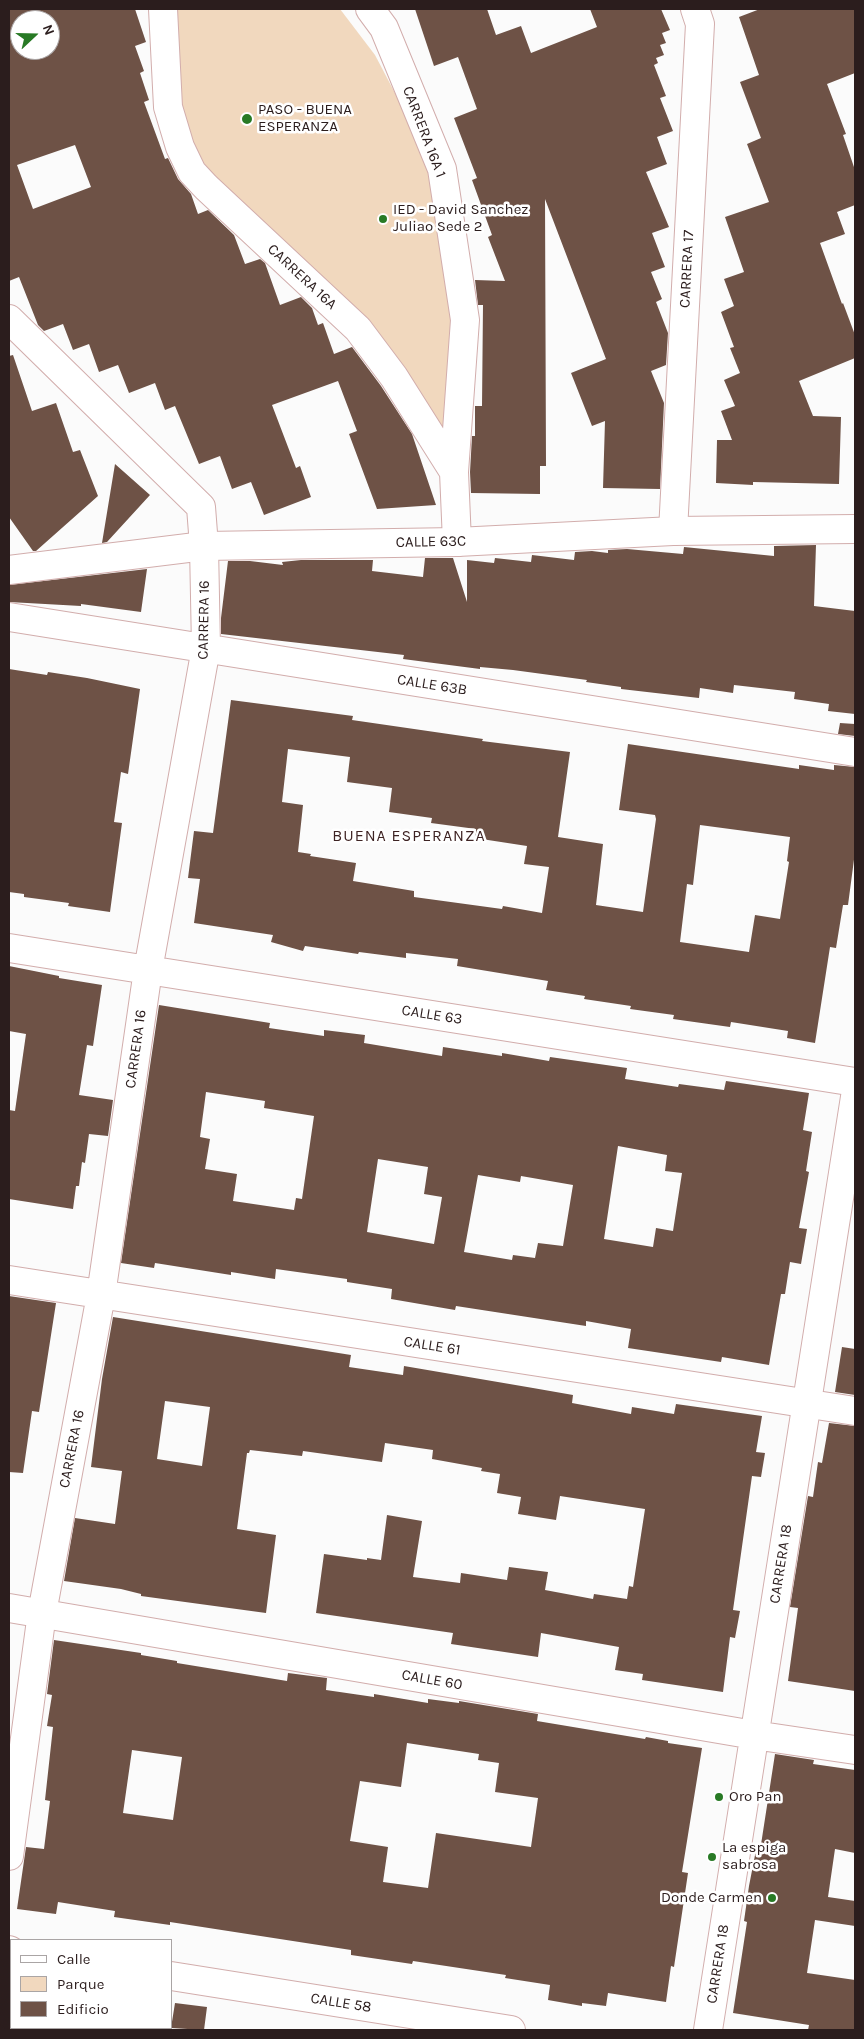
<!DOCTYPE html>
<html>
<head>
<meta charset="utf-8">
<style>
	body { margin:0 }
	#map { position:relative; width:864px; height:2039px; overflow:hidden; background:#fbfbfb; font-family:Karla,sans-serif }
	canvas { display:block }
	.frame { position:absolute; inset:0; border:10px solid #2b1d1d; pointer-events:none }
	.legend { position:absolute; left:10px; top:1939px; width:162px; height:90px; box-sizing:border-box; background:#fff; border:1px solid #aaa5a5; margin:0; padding:6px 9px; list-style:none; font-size:15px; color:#2b1d1d }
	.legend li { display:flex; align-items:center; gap:10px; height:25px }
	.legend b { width:25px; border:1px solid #aaa5a5 }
	.north { position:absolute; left:10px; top:10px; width:50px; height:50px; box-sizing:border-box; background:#fff; border:1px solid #aaa5a5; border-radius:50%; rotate:69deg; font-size:14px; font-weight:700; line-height:20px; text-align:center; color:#2b1d1d }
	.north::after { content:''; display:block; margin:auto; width:18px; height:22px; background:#287a25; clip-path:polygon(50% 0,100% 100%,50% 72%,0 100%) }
</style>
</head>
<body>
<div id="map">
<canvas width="864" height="2039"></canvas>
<div class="frame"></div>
<ul class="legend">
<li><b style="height:6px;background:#fff"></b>Calle</li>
<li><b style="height:14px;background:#f1d8be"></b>Parque</li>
<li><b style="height:14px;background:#6e5246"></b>Edificio</li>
</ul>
<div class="north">N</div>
</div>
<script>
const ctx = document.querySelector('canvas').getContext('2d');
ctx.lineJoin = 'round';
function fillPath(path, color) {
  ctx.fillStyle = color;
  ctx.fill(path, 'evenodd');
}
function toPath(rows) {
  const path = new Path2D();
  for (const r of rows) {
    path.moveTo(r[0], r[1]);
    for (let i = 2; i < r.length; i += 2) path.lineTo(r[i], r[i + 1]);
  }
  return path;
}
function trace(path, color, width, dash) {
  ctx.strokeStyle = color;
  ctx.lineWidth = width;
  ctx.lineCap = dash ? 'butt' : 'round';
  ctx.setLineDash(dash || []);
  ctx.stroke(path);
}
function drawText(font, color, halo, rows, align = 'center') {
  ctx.font = font + ' Karla,sans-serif';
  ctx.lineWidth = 5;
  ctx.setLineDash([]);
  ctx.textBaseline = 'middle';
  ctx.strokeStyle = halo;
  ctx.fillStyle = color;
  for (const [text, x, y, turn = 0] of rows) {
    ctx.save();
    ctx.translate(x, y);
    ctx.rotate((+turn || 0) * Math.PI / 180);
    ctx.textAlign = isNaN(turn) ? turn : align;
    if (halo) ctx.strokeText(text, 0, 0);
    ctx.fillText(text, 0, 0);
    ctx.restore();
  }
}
fillPath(toPath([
	[170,9,340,9,375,55,426,152,455,271,445,436,217,183,192,145,179,102]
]), '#f1d8be');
fillPath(toPath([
	[9,9,135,9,146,42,135,46,144,71,140,73,149,100,144,102,165,159,168,158,178,179,191,194,198,214,208,210,234,235,245,264,260,259,265,263,280,305,301,297,312,308,318,325,323,323,334,354,352,347,381,386,412,434,436,505,377,509,349,434,357,431,338,381,272,405,296,468,300,466,311,497,264,515,251,482,232,489,220,456,199,464,175,406,165,410,155,383,129,393,118,365,99,372,89,344,73,350,63,324,44,331,38,325,19,277,9,281],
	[20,20,50,20,50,50,20,50],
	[75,145,91,187,33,209,17,165],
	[415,9,487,9,496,35,521,26,531,53,597,27,590,9,661,9,670,30,662,33,666,43,660,45,664,55,656,58,658,63,654,65,666,96,660,98,673,131,657,137,667,164,646,172,669,227,652,233,665,267,651,272,662,299,656,302,668,333,666,365,651,371,664,403,660,489,603,488,605,421,592,426,571,373,606,359,545,199,546,466,540,466,540,494,471,493,470,472,472,436,475,436,475,406,482,406,483,305,478,305,475,280,505,281,488,237,492,235,472,180,477,178,454,118,477,109,458,57,434,66],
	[760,9,855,9,855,73,827,84,846,134,843,135,855,170,855,205,837,212,845,234,820,243,842,304,843,303,855,335,855,358,799,381,813,416,841,417,839,484,753,482,753,485,716,483,717,440,732,440,721,411,735,406,724,380,740,373,730,348,734,347,721,312,734,306,724,279,744,272,725,217,769,202,747,144,761,138,740,82,759,75,739,17],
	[13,355,32,411,56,403,73,452,80,450,98,496,36,551,33,551,9,517,9,356],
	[115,464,150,495,107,542,102,543],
	[816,545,814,606,855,611,855,714,828,711,829,704,794,699,795,692,734,685,733,693,700,688,699,698,621,689,621,687,586,682,587,680,513,670,480,667,480,669,403,659,404,655,221,634,221,618,228,561,250,561,283,565,282,562,301,560,373,560,372,571,423,577,425,558,453,558,467,602,467,560,494,563,495,558,531,562,532,555,574,560,575,552,592,551,608,553,608,550,627,549,683,554,684,547,774,556,774,546],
	[147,569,141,612,81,604,81,606,9,602,9,585],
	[9,669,47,675,48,672,87,678,140,689,128,774,121,772,114,822,122,823,110,912,68,906,69,903,24,897,24,894,9,892],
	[231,700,353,716,352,720,483,739,482,741,570,752,558,837,603,844,596,905,643,912,656,819,655,815,619,810,628,744,799,769,799,765,834,770,834,765,855,767,855,852,848,905,843,905,836,948,830,947,815,1043,787,1038,788,1031,731,1022,730,1027,673,1019,674,1015,630,1009,631,1006,584,999,585,996,546,990,548,981,457,966,458,959,406,953,406,958,359,952,358,954,305,946,303,951,271,942,273,935,194,923,200,879,188,878,194,831,213,833],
	[288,749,350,757,347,782,392,788,389,812,432,818,431,823,476,829,475,838,527,846,524,864,549,867,542,913,503,906,502,909,414,897,414,891,353,881,356,863,310,856,311,854,298,852,303,805,282,802],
	[700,825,790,837,787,861,789,862,780,919,755,915,749,952,680,942,687,884,693,885],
	[840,723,855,724,855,736,838,734],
	[9,966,59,976,59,978,102,985,93,1046,87,1045,79,1095,113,1100,108,1136,89,1134,85,1163,82,1162,79,1186,76,1186,73,1209,9,1199,9,1110,15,1111,26,1034,9,1031],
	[159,1005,270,1023,269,1028,324,1036,324,1030,365,1035,364,1043,442,1056,443,1047,502,1056,502,1053,549,1061,550,1057,627,1068,625,1079,678,1087,679,1084,724,1090,726,1081,809,1093,803,1130,812,1132,806,1171,809,1172,799,1228,807,1229,801,1264,790,1262,785,1294,781,1294,769,1365,722,1357,721,1362,628,1348,631,1329,586,1321,586,1326,456,1306,455,1310,391,1299,392,1289,347,1282,347,1279,276,1269,275,1279,231,1272,231,1275,155,1263,154,1268,121,1263],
	[206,1092,265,1101,264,1108,314,1116,302,1199,296,1198,294,1210,233,1201,237,1174,205,1169,210,1139,200,1137],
	[618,1146,667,1155,665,1171,682,1173,673,1231,656,1228,653,1247,604,1239],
	[378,1159,428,1167,424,1194,442,1197,434,1244,367,1232],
	[478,1175,520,1182,521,1176,573,1185,563,1246,538,1243,535,1258,513,1255,512,1260,464,1252],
	[9,1296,56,1303,39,1412,32,1411,23,1473,9,1472],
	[113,1317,351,1355,349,1367,403,1375,404,1366,533,1388,573,1395,572,1403,631,1414,632,1407,674,1414,676,1404,762,1416,756,1452,765,1453,761,1477,752,1476,733,1610,740,1611,735,1638,730,1637,723,1692,642,1680,643,1674,615,1670,619,1647,541,1633,538,1657,451,1644,453,1633,316,1613,324,1554,367,1560,367,1558,381,1560,387,1515,422,1521,413,1577,460,1583,461,1573,507,1580,509,1567,548,1572,545,1590,593,1599,594,1594,627,1599,629,1586,633,1587,645,1509,560,1496,556,1520,518,1514,521,1497,497,1493,500,1474,481,1471,482,1468,432,1459,433,1450,385,1443,382,1462,303,1451,302,1456,250,1450,249,1453,247,1453,237,1529,276,1535,266,1613,141,1596,141,1594,121,1589,64,1581,75,1518,115,1524,122,1471,91,1467,102,1379],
	[165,1401,210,1407,202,1466,157,1459],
	[842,1347,855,1349,855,1395,835,1392],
	[829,1423,855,1426,855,1691,788,1681,798,1608,790,1607,808,1496,813,1497,818,1462,822,1463],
	[54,1640,141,1653,141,1655,177,1661,177,1663,287,1681,288,1673,327,1678,326,1690,374,1697,374,1694,428,1703,428,1699,459,1703,459,1701,538,1714,537,1721,645,1739,646,1737,668,1741,668,1743,702,1748,682,1872,688,1873,674,1967,671,1966,666,2002,608,1993,606,2006,582,2003,582,2006,548,2000,550,1985,505,1978,506,1975,413,1961,412,1964,351,1955,351,1950,170,1922,170,1925,114,1917,115,1911,58,1902,56,1914,17,1909,26,1847,44,1849,50,1801,45,1800,53,1727,47,1726,52,1695,47,1694],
	[407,1743,479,1754,478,1760,499,1763,495,1792,538,1798,531,1847,436,1833,428,1888,383,1882,388,1847,350,1841,360,1781,401,1787],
	[132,1750,182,1757,173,1820,123,1813],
	[775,1754,814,1760,813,1764,855,1770,855,1853,835,1849,828,1897,855,1901,855,1926,815,1920,807,1973,855,1980,855,2030,808,2030,809,2025,733,2013,747,1922,744,1921,749,1886,756,1850,760,1851],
	[175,2003,207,2007,204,2030,171,2028]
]), '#6e5246');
const minor = toPath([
	[163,9,168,107,180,147,192,172,206,187,358,329,394,377,454,472],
	[370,9,384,28,442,169,465,320,454,472,457,542],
	[9,319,201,507,204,546,206,648,148,970,101,1295,42,1613,9,1856],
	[673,531,700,24,695,9],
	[9,617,855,752],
	[9,948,855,1082],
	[9,1280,855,1411],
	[9,1950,11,1951],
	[171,1976,511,2030]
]);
const tertiary = toPath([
	[9,570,204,546,457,542,673,531,855,529],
	[9,1608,754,1735,855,1750],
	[708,2030,855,1097]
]);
trace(minor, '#d2adac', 30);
trace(tertiary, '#d2adac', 30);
trace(minor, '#fff', 28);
trace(tertiary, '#fff', 28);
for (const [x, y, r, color] of [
	[247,119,6,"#287a25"],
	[383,219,5,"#287a25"],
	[719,1797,5,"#287a25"],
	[712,1857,5,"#287a25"],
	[772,1898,5,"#287a25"]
]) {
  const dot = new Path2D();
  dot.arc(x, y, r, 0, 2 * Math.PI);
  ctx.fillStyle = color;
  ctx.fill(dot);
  trace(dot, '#fff', 2);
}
drawText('15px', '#2b1d1d', '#fff', [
	["PASO - BUENA",258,110],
	["ESPERANZA",258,127],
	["IED - David Sanchez",393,210],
	["Juliao Sede 2",393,227],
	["Oro Pan",729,1797],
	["La espiga",722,1848],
	["sabrosa",722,1865],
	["Donde Carmen",762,1898,"right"]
], 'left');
drawText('15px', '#2b1d1d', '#fff', [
	["CARRERA 16A 1",424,132,69],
	["CARRERA 17",687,269,-87],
	["CARRERA 16A",302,277,43],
	["CALLE 63C",431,542,-1],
	["CARRERA 16",204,620,-89],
	["CALLE 63B",432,685,9],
	["CALLE 63",432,1015,9],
	["CARRERA 16",136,1049,-82],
	["CALLE 61",432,1346,9],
	["CARRERA 16",72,1449,-79],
	["CARRERA 18",781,1564,-81],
	["CALLE 60",432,1680,10],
	["CARRERA 18",718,1964,-81],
	["CALLE 58",341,2003,9]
]);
ctx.letterSpacing = '1px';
drawText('16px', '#3e2323', '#fff', [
	["BUENA ESPERANZA",409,836]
]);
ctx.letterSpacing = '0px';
</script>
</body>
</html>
